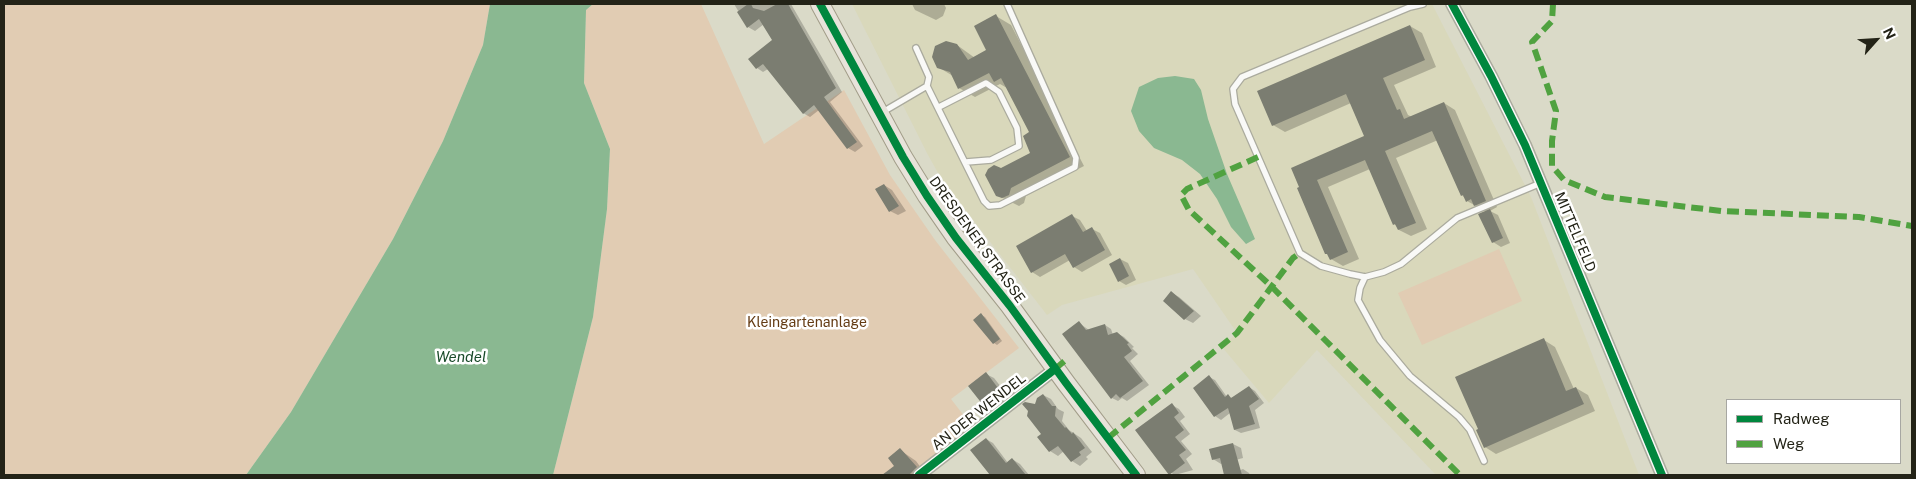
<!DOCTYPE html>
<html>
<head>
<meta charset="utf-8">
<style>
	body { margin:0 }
	#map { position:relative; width:1916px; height:479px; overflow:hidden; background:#dadac8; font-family:"Public Sans",sans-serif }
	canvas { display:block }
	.frame { position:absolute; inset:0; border:5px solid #232317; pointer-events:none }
	.legend { position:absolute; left:1726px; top:399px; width:175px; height:65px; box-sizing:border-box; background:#fff; border:1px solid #a7a7a2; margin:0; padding:6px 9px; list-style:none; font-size:15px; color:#232317 }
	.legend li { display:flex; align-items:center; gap:10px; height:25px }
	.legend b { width:25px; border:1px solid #a7a7a2 }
	.north { position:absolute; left:1851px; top:15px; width:50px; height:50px; -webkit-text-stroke:4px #fff; paint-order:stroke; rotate:64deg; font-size:14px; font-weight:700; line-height:20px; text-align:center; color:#232317 }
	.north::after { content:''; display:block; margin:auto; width:18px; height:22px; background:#232317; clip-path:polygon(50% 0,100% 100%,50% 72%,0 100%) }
</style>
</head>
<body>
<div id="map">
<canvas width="1916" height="479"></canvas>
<div class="frame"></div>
<ul class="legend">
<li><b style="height:6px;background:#00873e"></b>Radweg</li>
<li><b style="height:6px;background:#50a240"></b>Weg</li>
</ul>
<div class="north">N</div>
</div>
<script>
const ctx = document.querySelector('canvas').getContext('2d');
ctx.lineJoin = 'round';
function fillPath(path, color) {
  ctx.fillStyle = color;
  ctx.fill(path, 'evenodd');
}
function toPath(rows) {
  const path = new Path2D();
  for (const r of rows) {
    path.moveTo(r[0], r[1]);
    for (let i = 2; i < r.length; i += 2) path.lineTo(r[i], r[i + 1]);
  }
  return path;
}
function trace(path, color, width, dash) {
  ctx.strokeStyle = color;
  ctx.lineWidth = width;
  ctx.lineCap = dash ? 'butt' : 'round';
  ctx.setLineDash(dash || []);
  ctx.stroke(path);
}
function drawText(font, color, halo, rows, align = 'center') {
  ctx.font = font + ' "Public Sans",sans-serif';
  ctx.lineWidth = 5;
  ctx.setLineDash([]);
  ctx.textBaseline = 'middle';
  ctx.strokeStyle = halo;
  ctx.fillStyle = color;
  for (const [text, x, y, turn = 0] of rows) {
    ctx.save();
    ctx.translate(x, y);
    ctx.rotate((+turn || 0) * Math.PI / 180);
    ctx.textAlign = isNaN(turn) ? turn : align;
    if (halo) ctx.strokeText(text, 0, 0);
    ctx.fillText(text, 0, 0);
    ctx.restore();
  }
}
fillPath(toPath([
	[852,4,1432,4,1531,197,1639,475,1436,475,1317,350,1269,403,1222,347,1237,333,1193,269,1062,305,1047,315,942,180,928,155]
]), '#d9d8bb');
fillPath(toPath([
	[4,4,490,4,483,45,443,141,393,239,291,412,246,475,4,475],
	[593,4,701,4,764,144,844,90,890,175,935,240,1019,348,951,399,972,426,910,475,553,475,593,317,607,209,610,149,584,83,586,10],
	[1499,249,1522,301,1422,345,1398,293]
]), '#e1ccb3');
fillPath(toPath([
	[490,4,593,4,586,10,584,83,610,149,607,209,593,317,553,475,246,475,291,412,393,239,443,141,483,45],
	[1175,76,1194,79,1201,90,1208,119,1227,174,1255,239,1246,244,1231,227,1217,199,1200,174,1182,160,1154,148,1139,131,1131,111,1139,87,1158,78]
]), '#8ab891');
fillPath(toPath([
	[734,4,791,4,842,92,830,102,863,146,855,152,848,148,819,110,810,117,803,113,768,69,763,72,757,68,773,40,764,24,755,31,748,27],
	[912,4,944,4,946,8,943,16,936,20,915,10],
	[996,16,1011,25,1084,166,1026,196,1024,203,1019,206,997,195,1001,170,1032,153,1031,133,1007,88,1000,84,975,97,959,88,953,76,938,67,957,45,975,58,988,51],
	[1410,26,1422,33,1436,67,1394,85,1408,115,1412,117,1444,103,1455,110,1497,207,1490,211,1498,215,1510,243,1501,247,1493,242,1487,212,1467,201,1462,195,1438,140,1396,158,1427,229,1411,236,1399,230,1397,226,1394,224,1370,169,1328,187,1359,259,1343,266,1331,259,1298,189,1366,137,1351,103,1285,132,1273,125],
	[884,185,892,190,906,211,898,215,890,211],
	[1072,216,1080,220,1087,231,1092,229,1100,233,1112,255,1082,272,1074,267,1070,260,1040,277,1032,272],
	[1120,259,1128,263,1136,280,1126,285,1119,281],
	[1172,293,1179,297,1201,316,1193,323,1185,319],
	[981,315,985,317,1002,341,997,345,994,343],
	[1079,323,1089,330,1105,325,1111,329,1113,335,1117,333,1124,337,1134,347,1132,348,1138,354,1130,361,1149,385,1127,401,1122,398,1118,401,1112,398],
	[1544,340,1555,347,1574,389,1576,388,1588,395,1595,411,1496,454,1485,447],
	[986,374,994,378,1012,401,995,414,987,409],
	[1209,377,1215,380,1227,397,1233,398,1249,387,1255,391,1264,403,1255,410,1260,428,1241,433,1235,430,1230,413,1221,420,1215,416],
	[1043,395,1051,399,1058,409,1064,412,1062,421,1069,430,1081,438,1092,452,1086,457,1088,459,1080,466,1072,461,1064,451,1058,456,1050,451,1039,437,1043,434,1036,406],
	[1172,405,1179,409,1185,417,1180,421,1190,434,1181,441,1192,454,1186,459,1193,470,1175,475,1168,471],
	[986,439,993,443,1008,463,1012,459,1020,464,1029,475,990,475,972,450],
	[1233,444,1241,448,1243,458,1221,464,1213,459],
	[900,450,916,461,924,472,920,475,894,475,890,471,896,466],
	[1243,469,1249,473,1250,475,1228,475]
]), '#0003');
fillPath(toPath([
	[748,4,751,4,753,8,764,11,777,4,788,4,836,88,824,97,857,142,847,149,814,105,803,114,763,64,756,69,748,59,772,40,759,19,747,28,737,12],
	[996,14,1070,157,1011,188,1009,195,1002,198,996,196,985,175,988,169,994,165,1001,168,1030,153,1023,136,1029,132,1001,78,994,82,989,73,958,89,950,72,937,68,932,57,935,46,946,41,957,44,968,60,986,50,974,26],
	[1410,25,1425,60,1383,78,1397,110,1400,109,1404,119,1444,102,1486,201,1474,206,1471,199,1466,202,1463,195,1461,196,1432,131,1385,151,1416,223,1398,230,1395,224,1393,225,1365,160,1317,180,1348,252,1330,260,1327,254,1325,254,1297,188,1299,187,1291,168,1364,136,1346,94,1272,126,1257,91],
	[884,184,899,206,889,212,875,189],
	[1490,209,1503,238,1492,243,1478,214],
	[1072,214,1083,232,1092,227,1105,250,1073,268,1065,254,1031,273,1016,246],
	[1120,258,1129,276,1118,282,1109,264],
	[1171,291,1194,311,1184,320,1163,301],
	[981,313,1000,339,993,344,973,320],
	[1079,321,1086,330,1105,324,1108,335,1117,332,1129,343,1127,344,1132,351,1124,357,1143,381,1120,398,1116,394,1111,399,1062,334],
	[1544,338,1566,391,1576,387,1584,404,1484,448,1476,430,1478,429,1455,377],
	[986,372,1004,396,987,410,968,386],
	[1209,375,1225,397,1228,394,1231,398,1249,386,1259,399,1249,406,1255,424,1234,430,1228,408,1214,417,1193,388],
	[1043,394,1052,406,1056,406,1055,416,1065,428,1066,427,1072,434,1073,432,1085,448,1079,452,1081,455,1071,462,1058,446,1049,452,1037,437,1041,434,1027,416,1028,411,1022,404,1025,402,1035,404,1037,398],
	[1172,403,1179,413,1174,417,1184,430,1175,437,1186,450,1179,455,1185,463,1169,475,1135,430],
	[986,438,1006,463,1012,458,1026,475,990,475,970,450],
	[1233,443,1242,475,1224,475,1220,458,1212,460,1209,449],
	[900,448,917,467,909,475,882,475,894,466,888,458]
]), '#7b7d71');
const service = toPath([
	[1423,4,1410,7,1242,77,1233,89,1235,104,1300,253,1321,266,1350,274,1365,277,1384,272,1401,264,1457,218,1541,183],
	[916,48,929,77,927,86,984,201,989,206,1000,205,1075,167,1076,158,1007,4],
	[939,107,986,83,999,92,1017,128,1019,146,991,160,966,162],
	[881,113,927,86],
	[1365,277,1360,288,1358,300,1380,340,1410,376,1459,417,1470,430,1484,461]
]);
const minor = toPath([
	[1452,4,1491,76,1525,145,1662,475],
	[919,475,1055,369]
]);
const primary = toPath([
	[820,4,903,157,927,196,956,238,1010,306,1066,383,1136,475]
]);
trace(service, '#abab9e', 8);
trace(minor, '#abab9e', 14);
trace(primary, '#a29d89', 20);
trace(service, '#f9f9f7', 5.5);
trace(minor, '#f9f9f7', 11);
trace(primary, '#e7e3da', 18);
trace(toPath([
	[1553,4,1552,21,1532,42,1556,111,1552,141,1552,166,1564,180,1605,197,1721,211,1859,217,1912,226],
	[1258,157,1187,189,1181,195,1189,210,1272,287,1460,475],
	[1055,369,1067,359],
	[1108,438,1237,333,1293,258,1300,253]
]), '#50a240', 6, [12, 6]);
trace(toPath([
	[820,4,903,157,927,196,956,238,1010,306,1066,383,1136,475],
	[1452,4,1491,76,1525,145,1662,475],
	[919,475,1055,369]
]), '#00873e', 8);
drawText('14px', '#232317', '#fff', [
	["MITTELFELD",1575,232,67],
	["DRESDENER STRASSE",977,240,54],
	["AN DER WENDEL",979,412,-38]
]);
drawText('14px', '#643b13', '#fff', [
	["Kleingartenanlage",807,323]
]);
drawText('italic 15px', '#1a4b2a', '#fff', [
	["Wendel",461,357]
]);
</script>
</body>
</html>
